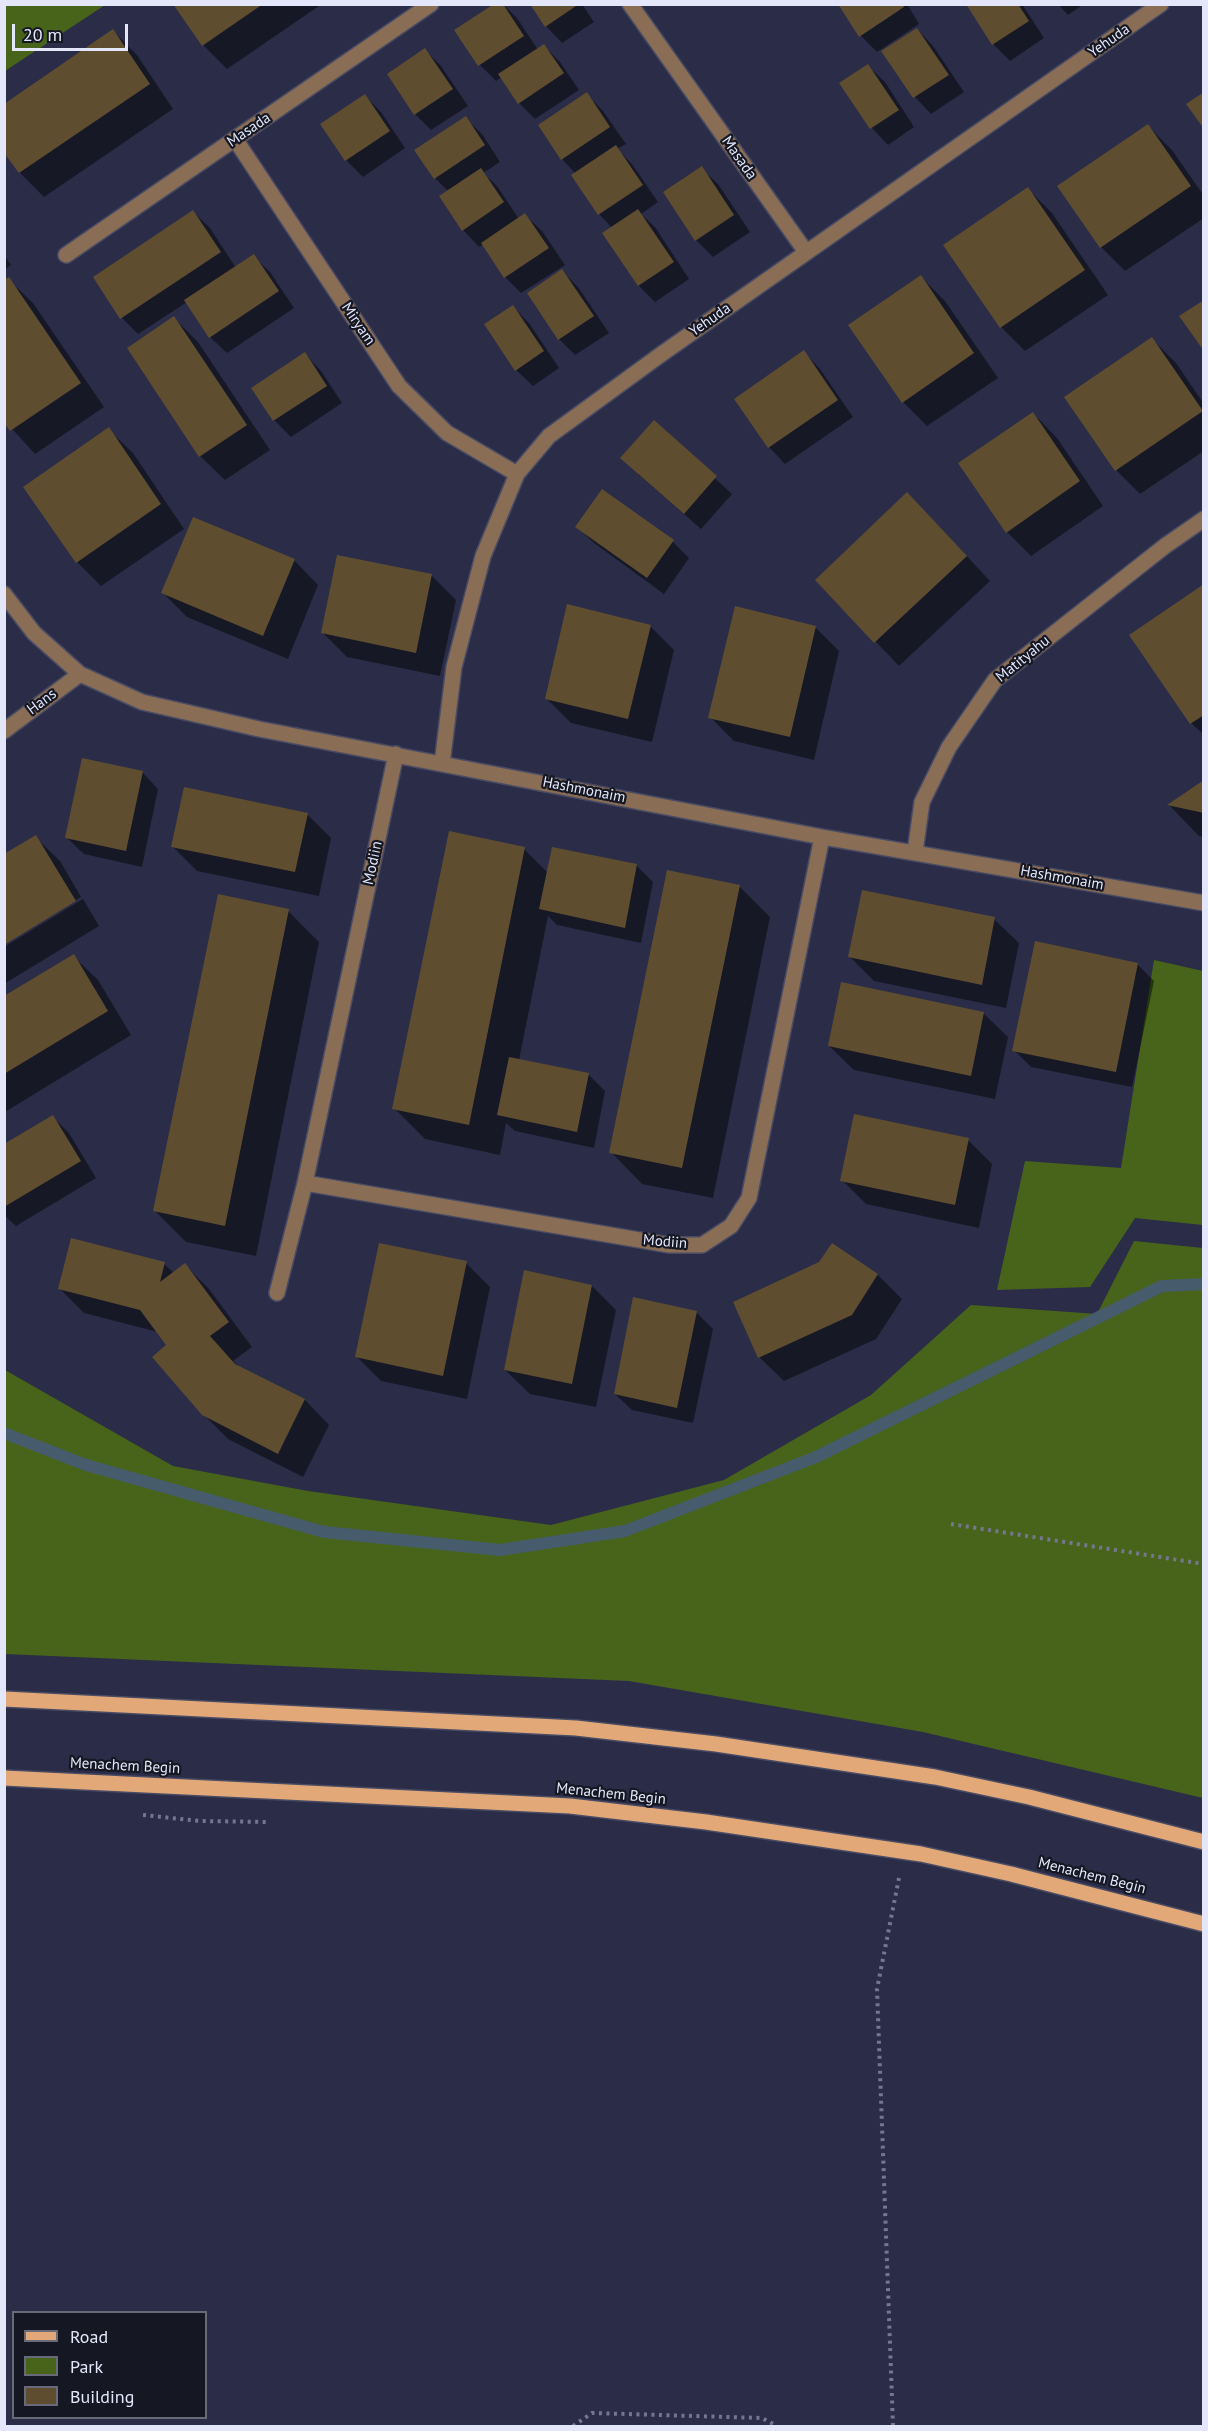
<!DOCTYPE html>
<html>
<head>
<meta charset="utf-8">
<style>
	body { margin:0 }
	#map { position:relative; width:1208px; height:2431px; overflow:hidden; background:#2b2d48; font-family:"PT Sans",sans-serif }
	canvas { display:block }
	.frame { position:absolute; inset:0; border:6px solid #e4e7f9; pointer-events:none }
	.legend { position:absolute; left:12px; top:2311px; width:195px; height:108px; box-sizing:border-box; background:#151723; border:2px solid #686a79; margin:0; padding:8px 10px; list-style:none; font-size:18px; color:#e4e7f9 }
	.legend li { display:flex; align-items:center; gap:12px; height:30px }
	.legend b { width:30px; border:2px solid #686a79 }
	.scale { position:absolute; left:12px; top:24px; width:116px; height:27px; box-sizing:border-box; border:3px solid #e4e7f9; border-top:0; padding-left:8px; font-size:18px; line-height:21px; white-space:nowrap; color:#e4e7f9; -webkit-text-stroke:4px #151723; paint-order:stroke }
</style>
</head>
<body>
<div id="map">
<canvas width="1208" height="2431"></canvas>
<div class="frame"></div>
<ul class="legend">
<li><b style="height:8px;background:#e2a877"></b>Road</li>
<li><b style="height:16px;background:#47641a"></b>Park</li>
<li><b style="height:16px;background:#5f4d30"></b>Building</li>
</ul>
<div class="scale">20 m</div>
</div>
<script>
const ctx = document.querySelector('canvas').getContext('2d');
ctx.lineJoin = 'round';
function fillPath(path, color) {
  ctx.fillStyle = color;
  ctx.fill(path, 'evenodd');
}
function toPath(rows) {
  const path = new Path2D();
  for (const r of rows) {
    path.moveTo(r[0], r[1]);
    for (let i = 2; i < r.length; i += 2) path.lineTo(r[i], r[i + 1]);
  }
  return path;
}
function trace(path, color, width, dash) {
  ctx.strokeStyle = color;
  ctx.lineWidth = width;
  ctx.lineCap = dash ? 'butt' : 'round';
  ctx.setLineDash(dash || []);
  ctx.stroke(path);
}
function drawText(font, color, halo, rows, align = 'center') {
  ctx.font = font + ' "PT Sans",sans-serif';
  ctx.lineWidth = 4.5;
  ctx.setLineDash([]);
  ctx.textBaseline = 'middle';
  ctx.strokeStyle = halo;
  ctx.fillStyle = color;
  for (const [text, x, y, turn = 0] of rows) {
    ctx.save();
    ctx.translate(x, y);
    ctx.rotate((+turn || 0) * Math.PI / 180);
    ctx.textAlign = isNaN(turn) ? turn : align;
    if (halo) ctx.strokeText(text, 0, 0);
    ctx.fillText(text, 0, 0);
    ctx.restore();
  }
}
fillPath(toPath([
	[5,4,105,4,105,5,5,71],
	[1154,960,1203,971,1203,1225,1135,1218,1090,1287,997,1290,1025,1161,1121,1168],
	[1134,1241,1203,1248,1203,1798,923,1732,629,1681,5,1654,5,1370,173,1466,308,1491,551,1525,724,1480,871,1395,971,1305,1097,1314]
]), '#47641a');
fillPath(toPath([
	[175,4,322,4,227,69,203,45],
	[503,4,517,18,538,50,544,46,560,62,579,90,535,119,519,103,502,77,496,81,480,65],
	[531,4,582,4,594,22,562,43,546,26],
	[839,4,907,4,919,24,877,52,861,36],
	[967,4,1022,4,1044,38,1010,61,993,44],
	[1058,4,1084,4,1068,15],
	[917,29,933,46,964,92,931,114,915,97,884,52],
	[113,31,137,55,173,109,44,197,20,173,4,150],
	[425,50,441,66,468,106,431,130,415,114],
	[868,66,885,82,914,127,888,145,872,128,841,83],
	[587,94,603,111,626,144,617,149,632,164,658,202,641,214,655,227,689,279,655,302,639,286,612,228,599,214,573,176,576,174,562,159],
	[365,96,381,112,405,148,363,177,346,160,322,124],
	[465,118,482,134,500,162,483,173,497,186,519,219,525,215,542,231,565,265,521,293,505,277,483,244,479,247,463,230,448,191,435,178],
	[1148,126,1172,150,1204,196,1204,218,1125,271,1101,247],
	[701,168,718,184,750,232,713,257,696,240,665,192],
	[1028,189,1052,213,1108,295,1025,351,1001,327],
	[193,212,210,228,236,268,253,256,270,272,294,308,227,353,210,337,187,302,138,334,122,318],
	[4,255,11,265,4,270],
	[562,271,578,287,609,333,575,355,559,339],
	[921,277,945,301,998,378,927,426,903,402],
	[8,279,33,303,104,407,35,454,4,420],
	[513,307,529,323,559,368,533,386,516,370],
	[174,318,198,342,270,450,225,480,200,456,129,348],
	[1152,339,1176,363,1204,404,1204,451,1140,494,1116,470],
	[804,352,820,369,853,417,785,464,769,447,736,399],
	[305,354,321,371,342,403,291,437,274,420,253,388],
	[1033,413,1057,438,1103,506,1031,556,1007,532],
	[654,422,732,494,701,529,638,474],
	[108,429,133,453,184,529,101,586,77,562],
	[602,491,673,542,689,558,664,594,594,543,577,527],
	[931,518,990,581,899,666,817,580],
	[338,556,432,576,456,600,440,676,347,657,323,633],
	[294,560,318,585,288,659,187,617,163,593],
	[1204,586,1204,735,1191,723,1131,636],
	[650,626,674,650,652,742,571,723,547,699],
	[815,627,839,651,814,760,734,741,710,717],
	[142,772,158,789,142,867,84,854,67,838],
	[1204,782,1204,837,1199,836,1169,805],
	[307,814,331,838,319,896,197,871,173,847],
	[35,837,60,861,81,897,4,944],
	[553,848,637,866,653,882,641,943,557,925,548,916,519,1060,589,1075,605,1091,594,1148,515,1131,506,1123,500,1155,425,1139,394,1108,524,849,548,873],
	[739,886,770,917,713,1198,642,1184,611,1152],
	[83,899,99,926,4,984,4,947],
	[288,911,319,942,256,1256,186,1242,155,1211],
	[994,919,1019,943,1006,1008,874,981,850,957],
	[73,956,98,980,131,1035,5,1112,4,998],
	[1137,964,1154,981,1132,1087,1031,1067,1014,1050],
	[983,1013,1008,1037,995,1099,854,1070,829,1046],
	[52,1116,69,1133,96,1178,16,1226,4,1215,4,1145],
	[968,1140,992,1164,979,1228,866,1204,842,1180],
	[832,1245,878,1275,902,1299,876,1339,784,1381,759,1357],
	[466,1263,490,1287,467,1399,381,1381,357,1357],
	[164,1264,174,1273,185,1265,209,1289,252,1347,233,1361,240,1368,305,1400,329,1425,303,1477,228,1439,203,1414,168,1346,158,1332,84,1313,60,1289],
	[592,1286,616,1310,596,1407,530,1394,505,1370],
	[696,1312,713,1329,693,1423,632,1410,615,1394]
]), '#0007');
trace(toPath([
	[4,1433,86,1465,324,1532,500,1550,625,1531,816,1457,1162,1286,1204,1284]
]), '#465c6c', 12);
fillPath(toPath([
	[173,4,263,4,202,46],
	[494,4,503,4,524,36,478,66,454,30],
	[530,4,579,4,545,27],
	[838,4,903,4,904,7,859,37],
	[966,4,1018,4,1029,21,992,45],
	[917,28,949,75,913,98,881,51],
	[113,29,150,84,19,173,4,153,4,104],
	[544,44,564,73,518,104,498,74],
	[425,48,453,89,414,115,387,74],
	[868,64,899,110,870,129,839,83],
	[587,92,610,127,561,160,538,125],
	[1204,92,1204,129,1186,104],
	[365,94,390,131,345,161,320,124],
	[466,116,485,145,434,179,414,150],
	[1148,124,1191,186,1100,248,1057,186],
	[616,145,643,185,598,215,571,175],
	[702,166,734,215,695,241,663,192],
	[481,168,504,202,462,231,439,196],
	[1028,187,1085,270,1000,328,943,245],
	[638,209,674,262,638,286,602,233],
	[193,210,221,252,120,319,93,277],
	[525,213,549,248,504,278,481,243],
	[254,254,279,291,209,338,184,300],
	[562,269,594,316,558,340,527,293],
	[921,275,974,353,902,403,848,325],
	[9,277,81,383,10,431,4,423,4,280],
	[1204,300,1204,351,1179,316],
	[513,305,544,351,515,371,484,324],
	[174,316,247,425,199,457,127,348],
	[1152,337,1203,411,1115,471,1064,397],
	[804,350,838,400,768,448,734,399],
	[305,352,327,386,273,421,251,388],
	[1033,412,1080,481,1006,533,958,463],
	[654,420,717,476,684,514,620,458],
	[109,427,161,504,76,563,23,487],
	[602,489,674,540,647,578,575,527],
	[907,492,967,556,874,643,815,580],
	[193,517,295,559,263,636,161,593],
	[337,555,432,574,416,653,321,633],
	[1204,584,1204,715,1190,724,1129,635],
	[567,604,651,625,628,719,545,699],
	[735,606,816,626,790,737,708,718],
	[82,758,143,771,126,851,65,838],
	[1204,780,1204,813,1167,805],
	[184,787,308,813,295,872,171,847],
	[449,831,525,847,469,1125,392,1109],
	[36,835,76,901,4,945,4,854],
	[552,847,637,864,625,928,539,909],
	[667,870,740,885,682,1168,609,1153],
	[862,890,995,917,982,985,848,957],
	[218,894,289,909,225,1226,153,1211],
	[1035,941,1138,963,1116,1072,1012,1051],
	[74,954,108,1011,4,1074,4,996],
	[841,982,984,1012,971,1076,828,1046],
	[509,1057,589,1073,577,1132,497,1115],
	[854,1114,969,1138,955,1205,840,1181],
	[53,1115,81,1161,4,1207,4,1144],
	[71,1238,165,1262,160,1282,185,1263,229,1322,210,1336,235,1364,305,1399,278,1454,202,1415,152,1357,166,1345,140,1310,58,1289],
	[379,1243,467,1261,443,1376,355,1357],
	[832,1243,878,1274,852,1315,758,1358,733,1302,819,1262],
	[524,1270,592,1285,572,1384,504,1370],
	[633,1297,697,1311,677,1408,614,1394]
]), '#5f4d30');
const minor = toPath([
	[630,4,806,252],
	[235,139,399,386,447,433,517,474],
	[66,255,431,4],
	[4,594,34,633,80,674,142,702,259,729,822,837,1204,903],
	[4,731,80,674],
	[442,764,454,667,483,556,517,474,549,436,663,353,1161,4],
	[915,852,922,802,949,747,995,680,1165,546,1204,519],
	[305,1183,669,1245,702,1245,731,1226,749,1198,822,837],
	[277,1293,305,1183,396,754]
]);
const major = toPath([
	[4,1699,576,1728,716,1744,935,1777,1029,1797,1204,1842],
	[4,1778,570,1806,706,1822,921,1854,1011,1874,1204,1924]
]);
trace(minor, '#494b64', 18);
trace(major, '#494b64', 18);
trace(toPath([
	[951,1524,1204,1564],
	[143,1815,200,1821,270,1822],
	[573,2426,592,2413,762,2418,777,2426],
	[893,2426,877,1989,899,1878]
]), '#75778f', 4, [3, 4.5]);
trace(minor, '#896d55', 15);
trace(major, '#e2a877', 15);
drawText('15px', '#e4e7f9', '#151723', [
	["Yehuda",1109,41,-35],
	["Masada",249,130,-34],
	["Masada",739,158,55],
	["Yehuda",710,320,-35],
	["Miryam",358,324,56],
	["Matityahu",1023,659,-39],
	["Hans",42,702,-37],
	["Hashmonaim",584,790,11],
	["Modiin",373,863,-78],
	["Hashmonaim",1062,878,10],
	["Modiin",665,1242,5],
	["Menachem Begin",125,1766,3],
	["Menachem Begin",611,1794,6],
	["Menachem Begin",1092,1876,14]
]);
</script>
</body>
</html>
